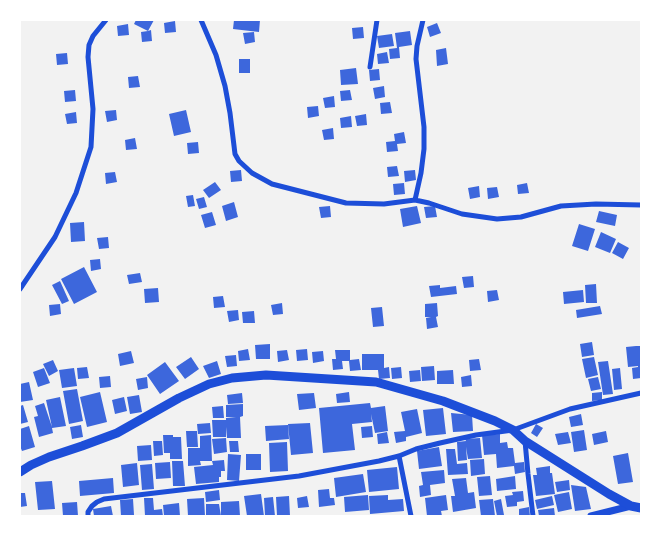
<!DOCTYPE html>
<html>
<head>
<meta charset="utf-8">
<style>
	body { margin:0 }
	#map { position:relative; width:661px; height:536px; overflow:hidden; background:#f2f2f2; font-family:Karla,sans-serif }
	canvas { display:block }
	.frame { position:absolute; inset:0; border:21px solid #fff; pointer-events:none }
</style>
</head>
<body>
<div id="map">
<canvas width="661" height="536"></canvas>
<div class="frame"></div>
</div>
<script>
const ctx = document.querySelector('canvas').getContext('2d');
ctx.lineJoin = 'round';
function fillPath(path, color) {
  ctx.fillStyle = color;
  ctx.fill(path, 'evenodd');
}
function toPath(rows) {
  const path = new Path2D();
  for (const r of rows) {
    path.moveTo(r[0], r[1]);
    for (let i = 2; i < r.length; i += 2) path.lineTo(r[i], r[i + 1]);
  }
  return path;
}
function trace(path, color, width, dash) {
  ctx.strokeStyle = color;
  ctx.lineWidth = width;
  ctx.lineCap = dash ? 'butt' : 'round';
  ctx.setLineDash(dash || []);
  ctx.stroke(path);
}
fillPath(toPath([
	[136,20,154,20,148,31,151,30,152,41,142,42,141,32,148,31,134,24],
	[234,20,260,20,259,32,233,29],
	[175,21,176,32,165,33,164,23],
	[437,23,441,33,430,37,427,27],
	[128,24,129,35,118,36,117,26],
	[363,27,364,38,353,39,352,28],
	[410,31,412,45,399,47,400,58,390,59,389,49,397,48,395,33],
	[254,32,255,42,245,44,243,33],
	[392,34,394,46,379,48,377,36],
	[446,48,448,64,437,66,436,50],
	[387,52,389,63,378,64,377,54],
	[67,53,68,64,57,65,56,54],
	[239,59,250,59,250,73,239,73],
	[356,68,358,84,341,85,340,70],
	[379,69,380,80,370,81,369,70],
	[138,76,140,87,129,88,128,77],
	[384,86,385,97,375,99,373,88],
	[75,90,76,101,65,102,64,91],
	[350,90,352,100,341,101,340,91],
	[334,96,335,107,325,108,323,98],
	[390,102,392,113,381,114,380,103],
	[318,106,319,116,308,118,307,107],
	[116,110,117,120,107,122,105,111],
	[186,110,191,132,174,136,169,114],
	[76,112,77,123,67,124,65,114],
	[366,114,367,125,357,126,355,116],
	[351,116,352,127,341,128,340,118],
	[333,128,334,139,324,140,322,130],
	[404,132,406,143,397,144,398,151,387,152,386,142,395,141,394,134],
	[135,138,137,149,126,150,125,140],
	[198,142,199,153,188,154,187,143],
	[397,166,399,176,388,177,387,167],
	[241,170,242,181,231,182,230,171],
	[415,170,416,180,405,182,404,171],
	[115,172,117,182,106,184,105,173],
	[215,182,221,190,209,198,203,190],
	[404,183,405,194,394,195,393,184],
	[527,183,529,193,518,194,517,185],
	[479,186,480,197,470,199,468,188],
	[497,187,499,197,488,199,487,188],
	[193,195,195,206,188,207,186,196],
	[204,197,207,207,199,209,196,199],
	[234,202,238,217,226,221,222,206],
	[330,206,331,217,321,218,319,207],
	[417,206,421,223,403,227,400,209],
	[435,206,437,217,426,218,424,207],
	[599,211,617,215,615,226,596,222],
	[212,212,216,225,205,228,201,215],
	[84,222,85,241,71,242,70,223],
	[579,224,595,229,588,251,572,246],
	[601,232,616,239,610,253,595,247],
	[108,237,109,248,99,249,97,238],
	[618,242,629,248,623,259,612,253],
	[100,259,101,269,91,271,90,260],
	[84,267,97,292,74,304,61,279],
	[140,273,142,282,129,284,127,275],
	[473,276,474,287,464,288,462,277],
	[60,281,69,301,62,304,52,285],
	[596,284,597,303,586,303,585,285],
	[440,285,440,288,456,286,457,294,431,297,429,286],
	[158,288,159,302,145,303,144,289],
	[497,290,499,300,488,302,487,291],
	[583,290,584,302,564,304,563,292],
	[223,296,225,307,214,308,213,297],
	[282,303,283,314,273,315,271,305],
	[437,303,438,316,436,317,438,327,427,329,426,318,431,317,425,317,425,304],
	[60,304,61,314,50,316,49,305],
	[600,306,602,314,577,318,576,310],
	[382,307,384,326,373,327,371,308],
	[238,310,239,320,229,322,227,311],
	[254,311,255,323,243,323,242,312],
	[592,342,594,355,582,357,580,344],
	[270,344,270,359,256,359,255,345],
	[636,346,641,346,641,378,633,379,632,368,638,367,638,366,628,367,626,347],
	[248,349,250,360,239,361,238,351],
	[307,349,308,360,297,361,296,350],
	[287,350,289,360,278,362,277,351],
	[335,350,350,350,350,360,359,359,361,370,350,371,349,361,342,361,343,369,333,370,332,359,336,359],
	[131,351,134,363,120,366,118,354],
	[323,351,324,361,313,363,312,352],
	[362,354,384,354,384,368,389,367,390,378,379,379,378,370,362,370],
	[236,355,237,366,227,367,225,356],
	[191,357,199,369,185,379,176,367],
	[594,357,598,375,586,378,582,359],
	[479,359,481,370,470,371,469,360],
	[53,360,58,371,49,376,43,364],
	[217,361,221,374,209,378,203,366],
	[608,361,613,394,603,395,598,362],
	[165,362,179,381,160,394,147,375],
	[434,366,435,380,422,381,421,367],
	[87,367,89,378,78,379,77,368],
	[401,367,402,378,392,379,391,368],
	[44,368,50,383,38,387,33,372],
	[74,368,77,386,62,388,59,370],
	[620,368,622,389,614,390,612,369],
	[420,370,421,381,410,382,409,371],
	[453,370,454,384,437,384,437,371],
	[471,375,472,386,462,387,461,377],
	[110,376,111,387,100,388,99,377],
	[147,377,148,388,138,390,136,379],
	[598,377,601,389,591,391,588,379],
	[29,382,33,400,20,402,20,384],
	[77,389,83,421,69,424,63,391],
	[100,392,107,422,87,427,80,397],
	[349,392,350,402,337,403,336,394],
	[602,392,602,400,592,401,592,393],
	[242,393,243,403,228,404,227,395],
	[314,393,316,408,299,410,297,394],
	[139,395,142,412,130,414,127,397],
	[60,397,66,426,52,428,53,433,39,437,34,417,38,416,35,406,44,403,52,427,46,400],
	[124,397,127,411,115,414,112,400],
	[370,403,371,408,385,406,388,431,375,433,371,414,372,422,352,424,355,450,323,453,319,408],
	[243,404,243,416,240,417,241,438,227,438,226,427,226,437,213,437,212,420,226,420,226,418,236,417,226,417,226,405],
	[23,405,28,422,20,424,20,406],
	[223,406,224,418,213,418,212,407],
	[443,408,446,434,426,436,423,410],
	[417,409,422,433,406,437,406,441,396,443,394,432,405,431,401,412],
	[451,413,472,415,473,431,453,432],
	[581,414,583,425,571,427,569,417],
	[210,423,211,433,198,434,197,424],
	[310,423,313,453,291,455,288,424],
	[536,424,543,428,537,437,531,433],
	[81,425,83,437,72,439,70,427],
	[288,425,289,439,266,441,265,426],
	[29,426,35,447,22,451,20,446,20,429],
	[372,426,373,437,362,438,361,427],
	[584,430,587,450,574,452,571,432],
	[186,431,197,431,198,447,187,447],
	[606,431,608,442,594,445,592,434],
	[387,432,389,443,378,444,377,434],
	[568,432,571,443,558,445,555,434],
	[500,434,500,443,507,442,508,448,513,448,515,463,524,462,525,472,515,474,514,466,497,468,496,454,484,455,482,435],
	[163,435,173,435,173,437,181,437,182,459,170,459,170,453,164,453],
	[211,435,212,461,200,461,201,465,188,466,188,448,200,448,200,436],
	[226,438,227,452,214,454,212,439],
	[480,438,482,458,468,459,466,447,467,460,458,461,457,442,466,441,465,439],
	[153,441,162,441,163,455,154,456],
	[229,441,238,441,239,452,230,452],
	[287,442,288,471,270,472,269,443],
	[151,445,152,460,138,461,137,446],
	[439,447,442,466,419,469,417,451],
	[446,449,455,449,457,464,467,463,468,474,448,475],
	[628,453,633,482,618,484,613,456],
	[228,454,241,455,239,481,227,480],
	[246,454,261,454,261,470,246,470],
	[484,459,485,474,471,476,470,460],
	[224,460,225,471,221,471,221,477,219,477,219,482,196,484,194,467,213,465,212,461],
	[172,461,183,461,185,486,173,486],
	[170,462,171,478,156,479,155,463],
	[137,463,139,485,123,487,121,465],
	[152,464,154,489,142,490,140,465],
	[550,466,550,473,552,473,555,494,536,496,533,475,537,475,536,468],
	[397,467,399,489,369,492,367,470],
	[444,470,445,483,430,485,431,495,420,497,419,486,423,485,421,472],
	[363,474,366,492,336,497,334,478],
	[490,476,492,495,479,496,477,477],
	[515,476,516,489,497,491,496,479],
	[113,478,114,493,80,496,79,481],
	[466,478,468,493,474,492,476,508,453,512,451,496,455,496,452,479],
	[569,480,570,490,557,492,555,482],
	[52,481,55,509,38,510,35,482],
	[571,485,586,487,591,509,575,511],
	[329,489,330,498,334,498,335,505,319,507,318,490],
	[219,490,220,500,206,502,205,492],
	[523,491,524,501,517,502,517,506,507,507,505,496,513,495,512,492],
	[569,492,572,509,558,512,554,495],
	[20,493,25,493,27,506,20,507],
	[261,494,264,516,247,516,244,496],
	[368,495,369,510,345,512,344,497],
	[388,495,388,500,403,499,404,511,370,514,369,496],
	[446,495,448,510,441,511,442,516,427,516,425,498],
	[289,496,290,516,277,516,276,497],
	[307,496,309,507,298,508,297,498],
	[552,496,554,505,537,509,535,500],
	[273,497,275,516,265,516,264,498],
	[144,498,153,498,154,510,162,509,163,516,145,516],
	[204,498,205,516,188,516,187,499],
	[133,499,134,515,121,516,120,500],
	[493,499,495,516,481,516,479,500],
	[501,499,504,515,497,516,494,501],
	[239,501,240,516,221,516,221,502],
	[77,502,78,516,63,516,62,503],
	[179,503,180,516,164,516,163,505],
	[206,504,219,504,221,516,206,516],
	[111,506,113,516,94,516,93,509],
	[529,507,530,516,519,516,519,509],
	[554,508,555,516,539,516,538,510]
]), '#3d67dc');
trace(toPath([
	[201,20,216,55,225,86,230,113,235,154,239,161,252,173,272,184,346,203,384,204,415,200,429,203,462,214,497,219,521,217,561,206,596,204,641,205],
	[370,67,377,20],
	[415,200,421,173,424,149,424,127,416,59,417,46,423,20],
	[20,289,55,237,76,193,91,147,93,109,88,57,89,45,93,36,106,20],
	[525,441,528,474,533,516],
	[399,456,411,516],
	[88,516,88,512,92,506,97,502,104,499,299,476,379,461,399,456,416,449,440,443,476,435,513,430,570,409,641,393]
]), '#1d4ed8', 5);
trace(toPath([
	[591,516,631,506]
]), '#1d4ed8', 7);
trace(toPath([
	[20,472,31,465,49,457,82,446,117,433,179,398,209,384,232,378,266,375,376,382,443,401,495,421,513,430,525,441,609,494,631,506,641,508]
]), '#1d4ed8', 9);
</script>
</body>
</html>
